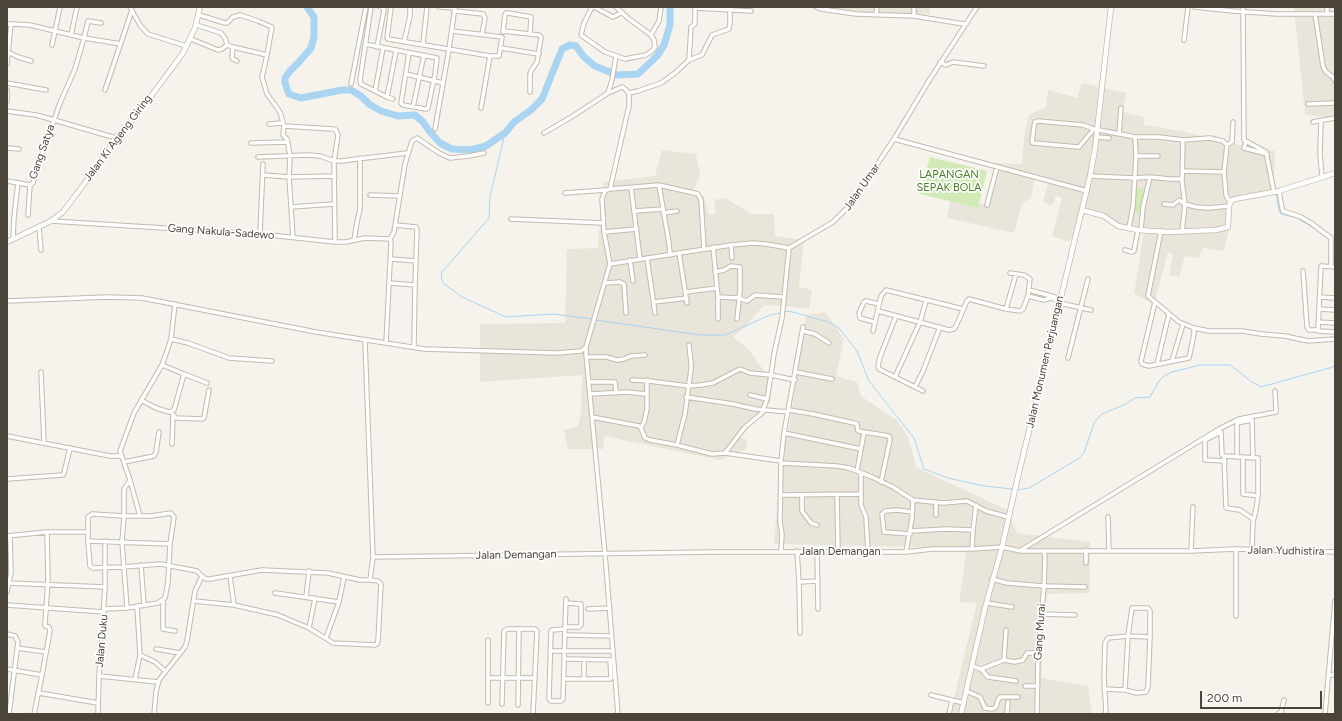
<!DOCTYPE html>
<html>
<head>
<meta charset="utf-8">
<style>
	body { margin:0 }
	#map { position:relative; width:1342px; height:721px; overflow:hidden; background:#f6f3ec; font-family:Figtree,sans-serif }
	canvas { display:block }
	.frame { position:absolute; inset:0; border:8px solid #4b4439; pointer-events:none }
	.scale { position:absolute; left:1200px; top:691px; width:122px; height:18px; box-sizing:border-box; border:2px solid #4b4439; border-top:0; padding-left:5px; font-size:12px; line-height:14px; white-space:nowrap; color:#4b4439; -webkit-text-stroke:3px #fff; paint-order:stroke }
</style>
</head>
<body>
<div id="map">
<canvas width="1342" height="721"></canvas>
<div class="frame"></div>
<div class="scale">200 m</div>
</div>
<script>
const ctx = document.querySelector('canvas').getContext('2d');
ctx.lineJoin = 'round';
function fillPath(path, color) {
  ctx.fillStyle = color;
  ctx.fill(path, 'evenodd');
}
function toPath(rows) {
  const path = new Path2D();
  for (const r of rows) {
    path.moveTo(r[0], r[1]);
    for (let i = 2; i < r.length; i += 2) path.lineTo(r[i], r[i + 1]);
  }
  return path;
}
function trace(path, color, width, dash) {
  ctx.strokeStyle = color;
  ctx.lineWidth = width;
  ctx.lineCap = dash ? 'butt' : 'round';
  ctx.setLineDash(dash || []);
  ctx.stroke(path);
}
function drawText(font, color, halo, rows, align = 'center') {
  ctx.font = font + ' Figtree,sans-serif';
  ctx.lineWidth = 3.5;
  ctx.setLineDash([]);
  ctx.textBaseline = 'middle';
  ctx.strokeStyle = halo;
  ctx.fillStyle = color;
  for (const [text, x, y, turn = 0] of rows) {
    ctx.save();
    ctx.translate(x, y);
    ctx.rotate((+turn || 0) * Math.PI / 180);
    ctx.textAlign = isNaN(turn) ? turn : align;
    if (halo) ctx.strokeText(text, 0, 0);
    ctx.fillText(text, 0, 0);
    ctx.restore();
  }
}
fillPath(toPath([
	[814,7,930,7,930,14,868,12,815,9],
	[1294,7,1335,7,1335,119,1305,114],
	[1082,83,1126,93,1123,112,1143,117,1144,125,1181,131,1262,150,1275,151,1274,191,1230,198,1230,224,1224,251,1203,248,1199,258,1185,256,1179,277,1169,275,1173,254,1168,252,1154,305,1134,293,1144,232,1126,229,1104,216,1084,212,1080,224,1069,242,1052,236,1062,198,1056,196,1052,206,1043,202,1049,180,1035,177,1031,198,1022,203,1014,233,947,218,951,198,984,204,996,163,1022,164,1024,137,1029,115,1046,107,1048,90,1077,98],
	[662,150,696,154,700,175,692,194,704,196,709,215,716,213,714,200,725,198,752,214,774,214,775,236,804,240,799,287,812,290,809,309,786,306,764,305,744,328,733,337,748,349,762,368,770,378,771,401,740,437,747,440,746,449,720,460,604,436,603,449,568,449,564,430,578,426,581,412,582,375,480,382,480,324,565,323,567,249,598,248,603,182,655,176],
	[825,312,844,339,836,376,857,382,861,396,898,421,908,437,916,467,1007,510,1017,533,1090,542,1090,593,1047,594,1041,678,1088,686,1092,714,950,714,977,603,959,602,967,548,774,544,782,448,785,438,788,434,806,315]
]), '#eae5da');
fillPath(toPath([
	[930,157,987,171,978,208,920,194],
	[1135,187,1145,190,1143,211,1133,212]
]), '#d2eab5');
trace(toPath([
	[505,133,490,197,489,218,442,272,441,278,444,284,462,297,506,317,553,314,593,319],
	[1246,145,1258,150],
	[1273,180,1276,190],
	[1276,194,1279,210,1281,214,1297,218,1317,230],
	[784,312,789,311,828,322,839,328,857,351,869,381,914,438,924,469,948,478,984,486,1012,489],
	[596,320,700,335,725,335,770,315,781,313],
	[1017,490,1029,488,1078,459,1084,453,1094,423,1098,418,1102,414,1124,405,1135,398,1150,397,1159,381,1164,376,1172,372,1200,365,1230,365,1252,382,1261,387,1333,367,1335,364]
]), '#a9d4f2', 1);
trace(toPath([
	[307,7,314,17,314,37,311,48,299,62,290,71,285,78,285,83,289,94,301,98,342,90,351,90,361,96,369,104,381,111,398,116,415,115,423,122,430,132,440,143,452,149,470,150,486,146,505,133,514,122,531,110,542,99,562,49,570,45,576,46,584,57,595,66,617,75,638,74,657,56,664,45,670,25,670,7]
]), '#a9d4f2', 7);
const minor = toPath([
	[130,7,140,25,148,34,186,46],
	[371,7,360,80,361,84,387,97,396,51],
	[391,7,387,38,388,39,490,56,499,56,502,37,452,31],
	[439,7,455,8],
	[592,7,584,23,581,35,605,52,625,59,646,55,653,50,655,47,654,40,651,35],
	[594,7,613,17,621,13],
	[616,7,629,19,651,35,659,21,661,7],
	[816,7,821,9,856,14,914,16,914,7],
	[1195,7,1233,11,1277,14,1335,14],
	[1243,7,1244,140,1266,152,1274,192],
	[1327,7,1327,14],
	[695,8,751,11],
	[455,11,483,14,485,18,482,34],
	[1315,14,1323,66,1326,72,1333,77,1335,81],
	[199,15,225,23,227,23,233,17,240,15,258,21,272,27,267,55,262,77,267,94,280,112,284,126],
	[876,15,877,7],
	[914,16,964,24],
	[7,24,11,24,7,64],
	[11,24,30,25,84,38],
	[197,25,221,33,225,38,227,45,233,47,232,57,233,59,237,61],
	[503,31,539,35,541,37,537,62,531,71,530,74,530,92],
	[503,32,505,15,506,13,508,13,531,17,530,34],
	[71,35,77,7],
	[84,38,88,21,101,23],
	[191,39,218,50,222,49,227,45],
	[1184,40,1188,7],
	[404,42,410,16,410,7],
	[365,44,437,58,435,74,428,108,426,109,403,105,401,103,409,53],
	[423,44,427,7],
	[52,45,60,7],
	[233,47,267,55],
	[377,47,384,10,383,8,380,7],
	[501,48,539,54],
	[8,52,18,57,31,61],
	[689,60,691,27,695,24,695,7],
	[940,62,946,65,953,62,984,66],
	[406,74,443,83],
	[7,83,46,90],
	[351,84,366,7],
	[7,90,7,101],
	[105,90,132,10],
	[375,91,383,48],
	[608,93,612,80,616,56],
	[629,93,638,91,661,83,675,73,689,60,702,55,712,35,729,29,730,23,730,7],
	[387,97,393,99],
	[1308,104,1335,103],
	[413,107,424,55],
	[481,108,490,56],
	[7,111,36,115,54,120,36,173,33,183,30,185],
	[1321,121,1320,153,1322,177],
	[1313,122,1335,118],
	[269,124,283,123],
	[435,129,449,49,455,7],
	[1094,129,1079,147,1033,143,1032,142,1034,127,1035,122,1038,121,1083,125,1094,129,1135,137,1159,137,1183,140,1210,138,1223,141,1227,145,1224,172],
	[544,133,573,116,608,93,622,87,625,89,629,93,629,106,610,189],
	[1119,134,1121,108],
	[1096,137,1109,138],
	[1135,137,1136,156],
	[116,138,54,120,60,103,75,69,84,38,121,44],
	[894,139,1087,191],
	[1183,140,1182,182,1185,204,1196,207,1208,208,1229,206],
	[1246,142,1244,148,1267,154],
	[251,143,288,142],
	[1227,145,1232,142,1233,122],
	[7,148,19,149],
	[258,157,308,155,320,156,334,161,341,161,407,153],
	[1183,171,1224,172,1226,195,1228,199,1231,201],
	[263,175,289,177,335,176],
	[1090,176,1135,178,1150,177,1169,179,1182,179],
	[7,181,30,185],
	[659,185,669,243,670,255],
	[631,187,640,259],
	[1279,191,1282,208,1283,211,1301,217,1311,223,1331,238,1331,266],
	[565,193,606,190],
	[370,195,400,196],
	[1164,204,1173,205,1179,200,1185,204,1182,232],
	[987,205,997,167],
	[291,207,334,204],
	[635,211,663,209],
	[663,213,677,211],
	[28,215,30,185],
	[511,219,603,223],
	[51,221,260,234,335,242,346,242,365,238,390,239],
	[395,225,416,227,417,230,415,285],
	[39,227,41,250],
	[1129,228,1133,206,1136,156,1158,156],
	[1141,230,1143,207,1150,177],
	[604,232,637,229],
	[260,234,263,164],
	[293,237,289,177,290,156,287,139,283,135,284,126,333,129,336,130,338,135,334,161,335,242],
	[13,239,14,217,18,183],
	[354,240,358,217,360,210,360,158],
	[731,245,732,258],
	[713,247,718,297,718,319],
	[789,248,782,318,774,354,771,375,795,380],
	[1125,250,1132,252,1134,251,1138,230],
	[679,253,687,303],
	[647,258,655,313],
	[391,259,416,261],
	[630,260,633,281],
	[610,264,604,232,602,199,605,191,610,189,659,185,698,194,701,200,704,249],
	[1335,267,1321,266,1318,330,1319,331,1335,332],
	[1303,271,1307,327,1309,330,1318,330],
	[715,272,724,270,731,266,740,267,740,291,737,319],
	[389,283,415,285,414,347],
	[605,283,620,282,624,284,626,313],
	[1029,290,1055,297],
	[686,292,717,288],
	[1028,296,1044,300,1051,298,1060,301],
	[718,297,739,298,747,301,755,295,783,297],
	[1320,297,1335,298],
	[7,301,107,297,142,298,316,332,424,349,557,353,581,351,586,347],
	[654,302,687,298],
	[1155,302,1141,361,1142,364,1149,366,1189,358,1194,334,1194,328,1179,322,1148,296,1161,231],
	[1059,303,1091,310],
	[1006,309,1016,274],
	[1319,309,1335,310],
	[878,311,949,330,954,329,956,326,967,301,969,299,1006,309,1020,311,1023,309,1028,296,1030,279,1024,275,1010,273],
	[896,316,880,357,878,366,879,369,923,391],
	[874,322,860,318,859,313,864,302,866,301,879,304],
	[1318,322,1335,323],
	[1194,328,1209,331,1243,331,1261,334,1285,336,1308,341,1335,339],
	[803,331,815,334,829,343],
	[873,331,881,296,886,290,963,309],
	[171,339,188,343,229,358,272,361],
	[365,341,373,557],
	[386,343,391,243,390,239,394,232,405,164,412,141,417,138,439,153,450,158,469,156,484,153],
	[587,357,606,357,617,360,624,359,631,356,645,355],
	[1068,358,1088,279],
	[1172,361,1183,324],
	[1157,364,1169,314],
	[41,372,44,443],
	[796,372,832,379],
	[184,374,207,383],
	[895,377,920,322,926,301],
	[632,380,649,381,688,386,701,385,713,383,740,369,750,373,771,375,767,399,762,413,745,427,725,453],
	[647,380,647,394],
	[589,382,615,382,616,393],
	[915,387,923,371,940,327],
	[590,394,626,392,647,394,647,409,644,422,641,428],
	[750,395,767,399],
	[686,397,733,404,755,409,788,412],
	[141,400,156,408,169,412,174,410,184,374,162,365],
	[789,410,813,414,854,423,857,424,858,431,889,436,890,440,881,482],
	[171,412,176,418,202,419,204,418,209,390],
	[592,417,639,426,641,428,645,438,650,440,677,445,712,454,725,453,781,461,784,433,803,327],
	[784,433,861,449,857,471],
	[7,436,110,456,121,456],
	[172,444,173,416],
	[677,445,685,414,691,369,691,363,689,345],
	[861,449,864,433],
	[1224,456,1222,455,1221,432,1205,440,1205,460,1225,461],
	[1237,457,1237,423,1252,420,1253,457],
	[1243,457,1243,494,1258,496],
	[124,462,154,456,156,452,159,432],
	[781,462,780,522,782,534,781,551],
	[781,463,837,466,849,468,872,477,893,487,913,500,912,518,906,552],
	[861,473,861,505,866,517,868,552],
	[7,479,63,475,64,473,70,448],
	[130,480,124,489,124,516,92,514,88,517,88,541,90,566,93,568,123,567,161,564,197,571,202,576],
	[780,495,861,494],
	[802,495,802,511,811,523,817,525],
	[837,495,838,552],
	[913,500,943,503,967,501,986,511,1008,517],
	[936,515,936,502],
	[140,516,130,480,120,451,134,413,162,365,167,351,171,339,175,304],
	[1108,517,1109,550],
	[910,531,946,529,973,530,976,505],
	[910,534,884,532,882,514,885,511,897,510,912,512],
	[7,536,47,532],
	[88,541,170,544],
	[972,549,973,530],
	[1021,550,1219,429,1239,419,1276,412,1275,391],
	[1086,550,1086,563],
	[1252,550,1253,522,1256,509,1258,496,1258,458,1224,456,1226,508,1240,510,1253,519],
	[797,551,799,582],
	[817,551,818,609],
	[1191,551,1193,507],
	[141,565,144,605],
	[230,576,234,605],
	[992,579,1007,583,1044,586,1085,587],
	[7,583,105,587],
	[7,592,11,573,10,536],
	[275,593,339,602],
	[306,597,309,571],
	[163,600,163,629,175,631],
	[194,601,234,605,278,615,309,628,333,643,375,645,377,644,378,641,381,584,378,581,370,580],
	[987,603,1012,607],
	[7,605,104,612],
	[104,609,127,608,158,603,165,598,168,582,170,544,174,517,171,513,151,516,124,516,122,542,127,608],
	[588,609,610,608],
	[1041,614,1075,615],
	[1236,616,1236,549],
	[565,627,579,627,581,625,581,604,566,603],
	[309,628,315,598],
	[565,629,563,699,561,701,551,701,549,699,551,631,552,630,565,629,566,599],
	[800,633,799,582,818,581],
	[7,634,15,636,18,642,9,714],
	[568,635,612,636],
	[326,638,339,602,344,577],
	[17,648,46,652],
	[156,649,180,653],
	[550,651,613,651],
	[140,655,155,662,165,671],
	[567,659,612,660],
	[1004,660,1006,630],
	[972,666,981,669,1004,660,1015,662,1023,660,1027,653,1038,653],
	[7,669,42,675,34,714],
	[981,669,988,677,1016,681],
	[42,675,50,631,49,627,45,626,45,624,48,580,47,532,88,532],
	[99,676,158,682],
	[1328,676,1335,674],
	[488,678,535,678],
	[135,679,140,655,137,606],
	[566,679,610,679,611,678,610,660],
	[584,679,584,660],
	[1025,686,1038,686],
	[1104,689,1125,690,1137,693,1146,692,1148,687,1150,637],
	[966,691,980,697,985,708,992,709,996,707,998,700,1000,697,1018,697],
	[39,693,98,703],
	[931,695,964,703],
	[488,703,488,640],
	[502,704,504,631,507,629,535,629,537,631,533,714],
	[518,705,519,629],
	[98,714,99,676,105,587,105,541],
	[154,714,156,692,159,680,185,647,187,641,195,591,202,576,206,579,210,579,262,570,328,573,360,580,370,580,373,557,714,552,906,552,932,549,972,549,1002,547,1021,551,1191,551,1236,549,1335,552],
	[618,714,605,554,586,354,586,347,610,264,731,245,753,243,766,244,789,248,833,222,849,206,872,172,894,139,930,79,977,7],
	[949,714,952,700],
	[1007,714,1008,702],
	[1037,714,1038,653,1044,586,1045,557,1044,551],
	[1106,714,1104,677,1105,643,1108,638,1128,636,1132,608,1148,608,1150,611,1150,637,1128,636,1125,690],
	[1278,714,1281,712,1284,700],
	[1325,714,1335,601]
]);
const tertiary = toPath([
	[1082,210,1104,216,1118,226,1138,230,1168,232,1216,230,1228,227,1229,206,1231,201,1235,199,1279,191,1335,173],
	[7,242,51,221,63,212,99,164,116,138,146,103,183,53,195,28,200,7],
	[961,714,985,608,1002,547,1016,485,1090,176,1095,149,1111,7]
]);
trace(minor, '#c2bbae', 5.5);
trace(tertiary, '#c2bbae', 6);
trace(minor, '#fff', 3.5);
trace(tertiary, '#fff', 4.5);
drawText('11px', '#4b4439', '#fff', [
	["Jalan Ki Ageng Giring",118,138,-53],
	["Gang Satya",42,152,-71],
	["Jalan Umar",862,187,-55],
	["Gang Nakula-Sadewo",221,232,4],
	["Jalan Monumen Perjuangan",1045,362,-77],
	["Jalan Yudhistira",1286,551,1],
	["Jalan Demangan",840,552],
	["Jalan Demangan",516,555,-1],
	["Gang Murai",1040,632,-86],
	["Jalan Duku",102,641,-85]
]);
drawText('11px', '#4a7f2a', '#fff', [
	["LAPANGAN",949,175],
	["SEPAK BOLA",949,188]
]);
</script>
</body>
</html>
